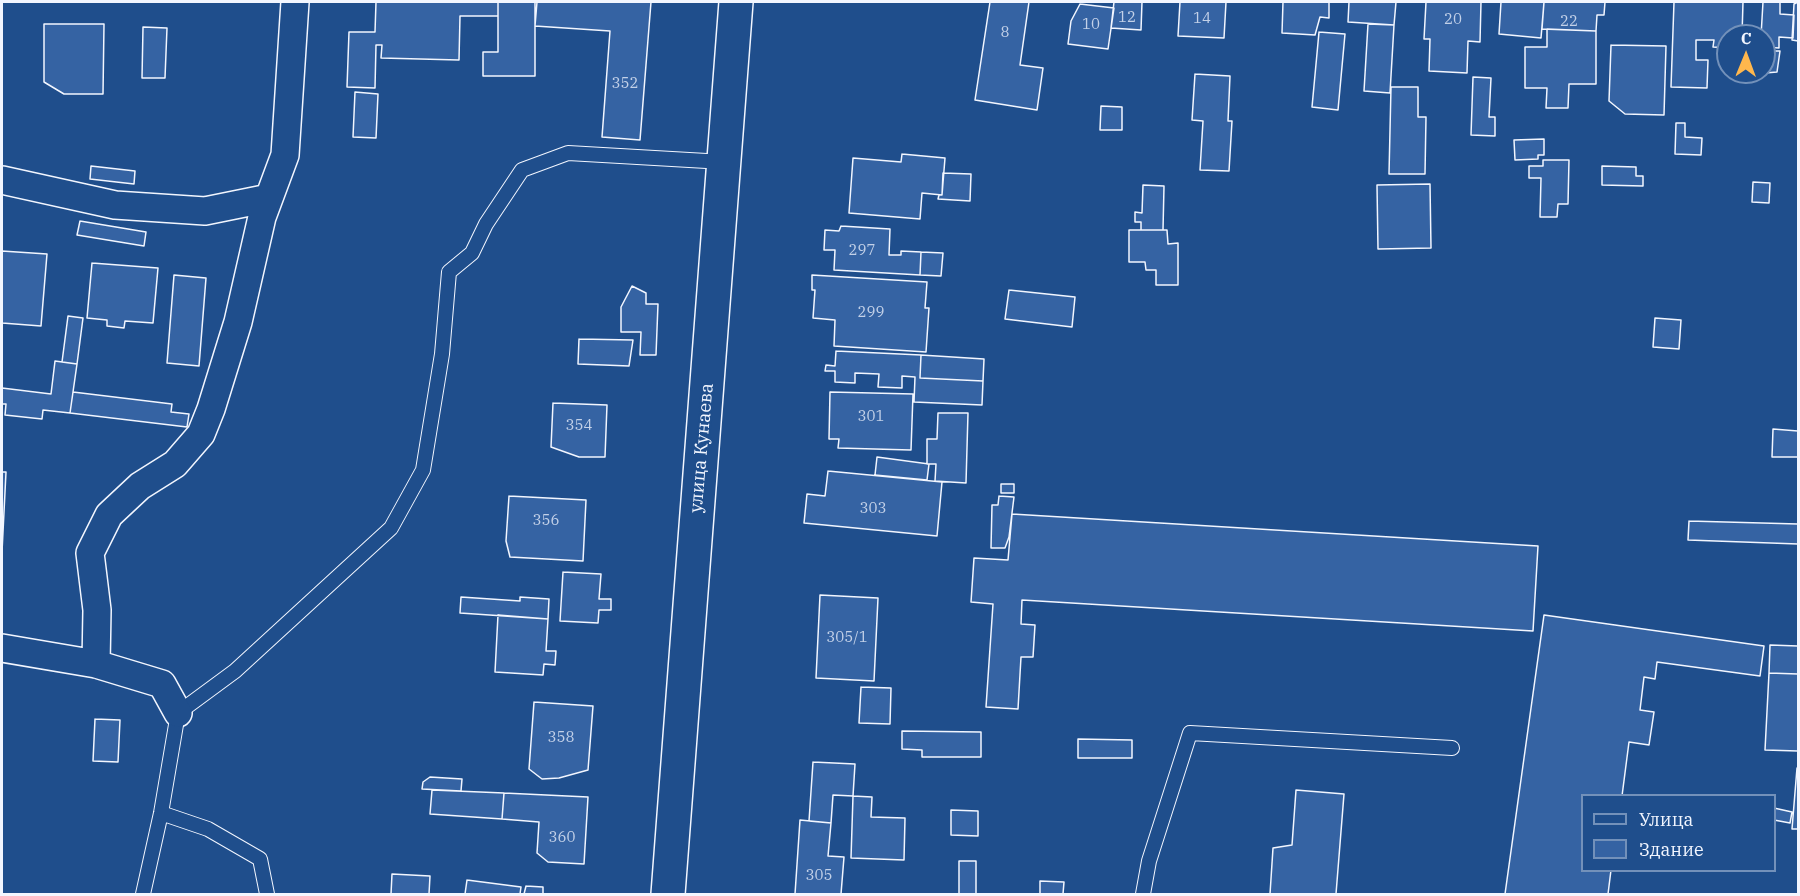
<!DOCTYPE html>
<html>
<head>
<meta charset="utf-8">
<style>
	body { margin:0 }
	#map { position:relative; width:1800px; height:896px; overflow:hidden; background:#1f4e8c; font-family:"IBM Plex Serif",serif }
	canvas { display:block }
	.frame { position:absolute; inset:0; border:3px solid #f2f6ff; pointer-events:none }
	.legend { position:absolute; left:1581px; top:794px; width:195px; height:78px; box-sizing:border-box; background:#1f4e8c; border:2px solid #7391ba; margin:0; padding:8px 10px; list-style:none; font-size:18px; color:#f2f6ff }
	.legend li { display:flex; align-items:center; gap:12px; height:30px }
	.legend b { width:30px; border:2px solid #7391ba }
	.north { position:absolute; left:1716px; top:24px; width:60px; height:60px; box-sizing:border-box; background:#1f4e8c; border:2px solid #7391ba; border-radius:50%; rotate:1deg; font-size:16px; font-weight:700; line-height:24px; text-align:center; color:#f2f6ff }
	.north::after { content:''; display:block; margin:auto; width:21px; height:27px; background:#ffb74d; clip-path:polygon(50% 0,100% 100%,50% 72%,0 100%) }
</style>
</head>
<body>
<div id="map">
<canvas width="1800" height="896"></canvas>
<div class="frame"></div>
<ul class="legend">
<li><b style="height:8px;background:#1f4e8c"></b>Улица</li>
<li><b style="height:16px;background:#3563a3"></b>Здание</li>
</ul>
<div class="north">С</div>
</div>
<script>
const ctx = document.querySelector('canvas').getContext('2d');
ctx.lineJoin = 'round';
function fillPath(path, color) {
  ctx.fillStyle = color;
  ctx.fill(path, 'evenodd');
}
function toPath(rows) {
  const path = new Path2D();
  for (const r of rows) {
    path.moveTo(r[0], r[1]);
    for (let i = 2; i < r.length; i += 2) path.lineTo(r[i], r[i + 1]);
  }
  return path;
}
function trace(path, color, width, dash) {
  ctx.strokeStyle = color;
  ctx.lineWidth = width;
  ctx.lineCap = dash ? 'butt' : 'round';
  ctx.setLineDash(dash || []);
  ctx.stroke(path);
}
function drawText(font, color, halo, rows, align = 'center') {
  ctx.font = font + ' "IBM Plex Serif",serif';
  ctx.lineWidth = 4.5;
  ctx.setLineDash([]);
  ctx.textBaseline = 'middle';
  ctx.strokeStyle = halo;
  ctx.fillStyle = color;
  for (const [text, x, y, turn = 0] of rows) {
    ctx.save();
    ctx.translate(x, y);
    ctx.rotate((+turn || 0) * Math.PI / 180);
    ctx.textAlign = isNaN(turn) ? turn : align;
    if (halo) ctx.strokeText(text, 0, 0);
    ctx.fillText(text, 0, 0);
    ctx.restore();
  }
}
const building = toPath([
	[376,2,498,2,498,16,460,16,459,60,381,58,382,45,376,45,375,88,347,87,349,32,375,32,376,2],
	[498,2,535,2,535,76,483,76,483,52,498,52,498,2],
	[537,2,651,2,640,140,602,137,610,31,535,26,537,2],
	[990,2,1029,2,1020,65,1043,68,1037,110,975,100,990,2],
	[1114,2,1142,2,1141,30,1111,28,1114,2],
	[1180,2,1226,2,1224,38,1178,36,1180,2],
	[1283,2,1329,2,1329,18,1320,17,1315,35,1282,33,1283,2],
	[1349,2,1396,2,1394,25,1348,22,1349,2],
	[1426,2,1481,2,1480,42,1468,41,1467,73,1429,71,1430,39,1424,39,1426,2],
	[1501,2,1544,2,1541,38,1499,34,1501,2],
	[1544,2,1605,2,1604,15,1597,15,1596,31,1542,29,1544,2],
	[1674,2,1743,2,1742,36,1728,36,1728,48,1713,47,1714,40,1696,40,1696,60,1708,60,1707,88,1671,87,1674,2],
	[1763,2,1780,2,1780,14,1794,15,1793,38,1779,37,1779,48,1764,47,1764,36,1761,36,1763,2],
	[1798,2,1798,41,1792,40,1794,4,1798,2],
	[1080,4,1114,8,1108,49,1068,44,1071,21,1080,4],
	[44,24,104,24,103,94,64,94,44,82,44,24],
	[1368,24,1394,25,1390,93,1364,91,1368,24],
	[143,27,167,28,165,78,142,78,143,27],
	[1547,29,1596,31,1596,84,1569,84,1568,108,1546,108,1547,88,1525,88,1525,47,1547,47,1547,29],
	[1319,32,1345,34,1338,110,1312,107,1319,32],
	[1611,45,1666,46,1664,115,1625,114,1609,101,1611,45],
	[1764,51,1780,51,1777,72,1765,73,1764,51],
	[1195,74,1230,76,1228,121,1232,121,1229,171,1200,170,1203,121,1192,120,1195,74],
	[1473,77,1491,78,1489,117,1495,117,1495,136,1471,135,1473,77],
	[1391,87,1418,87,1418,117,1426,117,1425,174,1389,174,1391,87],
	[355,92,378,94,376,138,353,137,355,92],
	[1101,106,1122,107,1122,130,1100,130,1101,106],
	[1676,123,1685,123,1685,137,1702,138,1701,155,1675,154,1676,123],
	[1544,139,1544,155,1538,155,1538,159,1515,160,1514,140,1544,139],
	[902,154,945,158,942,195,922,193,920,219,849,213,853,158,901,162,902,154],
	[1543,160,1569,160,1568,204,1558,204,1557,217,1540,217,1541,178,1529,178,1529,166,1543,166,1543,160],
	[91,166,135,171,134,184,90,179,91,166],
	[1602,166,1636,167,1636,176,1643,176,1643,186,1602,185,1602,166],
	[943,173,971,174,970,201,938,199,939,195,942,195,943,173],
	[1753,182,1770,183,1769,203,1752,202,1753,182],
	[1430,184,1431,248,1378,249,1377,185,1430,184],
	[1143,185,1164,186,1163,230,1141,230,1141,222,1135,222,1135,212,1142,213,1143,185],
	[80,221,146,232,144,246,77,235,80,221],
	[841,226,890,229,889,255,901,255,901,251,921,252,920,275,834,270,835,250,824,250,825,230,839,231,841,226],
	[1129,230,1167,230,1168,244,1178,243,1178,285,1156,285,1156,270,1146,270,1145,262,1129,262,1129,230],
	[2,251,47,254,41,326,2,323,2,251],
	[921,252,943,253,941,276,920,275,921,252],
	[92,263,158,268,153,323,125,321,124,328,107,326,107,320,87,318,92,263],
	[174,275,206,278,199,366,167,363,174,275],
	[812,275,927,282,925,308,929,308,926,352,834,346,835,320,813,318,815,290,812,290,812,275],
	[632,286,646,293,646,304,658,304,656,355,640,355,641,332,621,332,621,307,632,286],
	[1009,290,1075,297,1072,327,1005,319,1009,290],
	[68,316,83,318,77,364,62,362,68,316],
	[1655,318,1681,320,1679,349,1653,347,1655,318],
	[579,339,633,340,629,366,578,364,579,339],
	[836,351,921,355,920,378,983,381,982,405,914,402,915,377,902,376,902,388,878,387,879,374,855,373,855,383,835,382,835,371,825,371,826,365,835,366,836,351],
	[921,355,984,359,983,381,920,378,921,355],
	[55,361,77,364,70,413,43,410,42,419,5,415,6,404,2,404,2,388,51,394,55,361],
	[73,392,172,404,171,412,189,414,187,427,70,413,73,392],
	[830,392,913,394,911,450,838,448,839,439,829,439,830,392],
	[553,403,607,405,605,457,579,457,551,447,553,403],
	[938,413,968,413,966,483,935,481,936,464,927,464,927,439,937,439,938,413],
	[1773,429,1798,431,1798,457,1772,457,1773,429],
	[877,457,929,464,927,480,875,475,877,457],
	[828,471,942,482,937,536,804,523,807,494,825,496,828,471],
	[2,472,6,472,2,552,2,472],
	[1001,484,1014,484,1014,493,1001,493,1001,484],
	[509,496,586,500,583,561,510,557,506,541,509,496],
	[999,496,1014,497,1009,537,1005,548,991,548,992,505,998,505,999,496],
	[1012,514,1538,546,1533,631,1022,600,1021,624,1035,625,1033,657,1021,657,1018,709,986,707,993,604,971,602,974,558,1008,560,1012,514],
	[1689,521,1798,524,1798,544,1688,540,1689,521],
	[563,572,601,574,599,599,611,599,611,610,599,610,598,623,560,621,563,572],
	[820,595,878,598,874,681,816,678,820,595],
	[461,597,520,601,520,597,549,599,548,619,460,613,461,597],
	[498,615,548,619,546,651,556,651,555,665,544,664,543,675,495,672,498,615],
	[1544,615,1764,646,1760,676,1657,662,1655,679,1644,677,1640,710,1654,712,1649,745,1629,742,1622,796,1582,796,1582,870,1611,870,1608,894,1505,894,1544,615],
	[1770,645,1798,646,1798,674,1769,673,1770,645],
	[1769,673,1798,674,1798,751,1765,750,1769,673],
	[861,687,891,688,890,724,859,723,861,687],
	[534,702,593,706,588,770,559,778,542,779,529,769,534,702],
	[95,719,120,720,118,762,93,761,95,719],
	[902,731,981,732,981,757,922,757,922,750,902,749,902,731],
	[1078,739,1132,740,1132,758,1078,758,1078,739],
	[813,762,855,764,853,796,833,795,831,823,809,821,813,762],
	[1797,768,1798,769,1798,829,1792,829,1797,768],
	[430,777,462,779,461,791,422,789,423,782,430,777],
	[432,790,504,793,502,819,430,814,432,790],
	[1296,790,1344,794,1336,894,1270,894,1273,848,1292,845,1296,790],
	[504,793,588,797,584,864,548,862,537,853,539,822,502,819,504,793],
	[853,796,872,797,871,817,905,818,904,860,851,858,853,796],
	[1774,808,1792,812,1790,823,1774,820,1774,808],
	[951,810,978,811,978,836,951,835,951,810],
	[800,820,831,823,828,856,844,857,841,894,795,894,800,820],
	[959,861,976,861,976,894,959,894,959,861],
	[392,874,430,876,429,894,391,894,392,874],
	[467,880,521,887,520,894,465,894,467,880],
	[1040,881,1064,882,1063,894,1040,894,1040,881],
	[526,886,543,887,543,894,565,894,524,894,526,886]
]);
fillPath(building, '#3563a3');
trace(building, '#f2f6ff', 1.5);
const lane = toPath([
	[161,813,208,829,260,859,267,894],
	[143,894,161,813,178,713,235,671,391,528,423,470,442,354,449,272,472,253,486,224,522,170,568,153,724,162],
	[1143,894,1149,861,1190,733,1452,748]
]);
const street = toPath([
	[2,180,115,205,205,211,269,198],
	[2,648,96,664,162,684,178,713],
	[96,664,97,610,90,553,109,515,140,486,175,464,201,434,211,409,238,322,262,217,285,155,295,2]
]);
const secondary = toPath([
	[668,894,736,2]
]);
trace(lane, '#f2f6ff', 16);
trace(street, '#f2f6ff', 30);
trace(secondary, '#f2f6ff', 36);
trace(lane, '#1f4e8c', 14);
trace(street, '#1f4e8c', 27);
trace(secondary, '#1f4e8c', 33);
drawText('15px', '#c3d1e8', null, [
	["12",1127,18],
	["14",1202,19],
	["20",1453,20],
	["22",1569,22],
	["10",1091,25],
	["8",1005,33],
	["352",625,84],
	["297",862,251],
	["299",871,313],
	["301",871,417],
	["354",579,426],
	["303",873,509],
	["356",546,521],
	["305/1",847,638],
	["358",561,738],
	["360",562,838],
	["305",819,876]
]);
drawText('18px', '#f2f6ff', '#1f4e8c', [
	["улица Кунаева",702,448,-85]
]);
</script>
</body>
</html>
